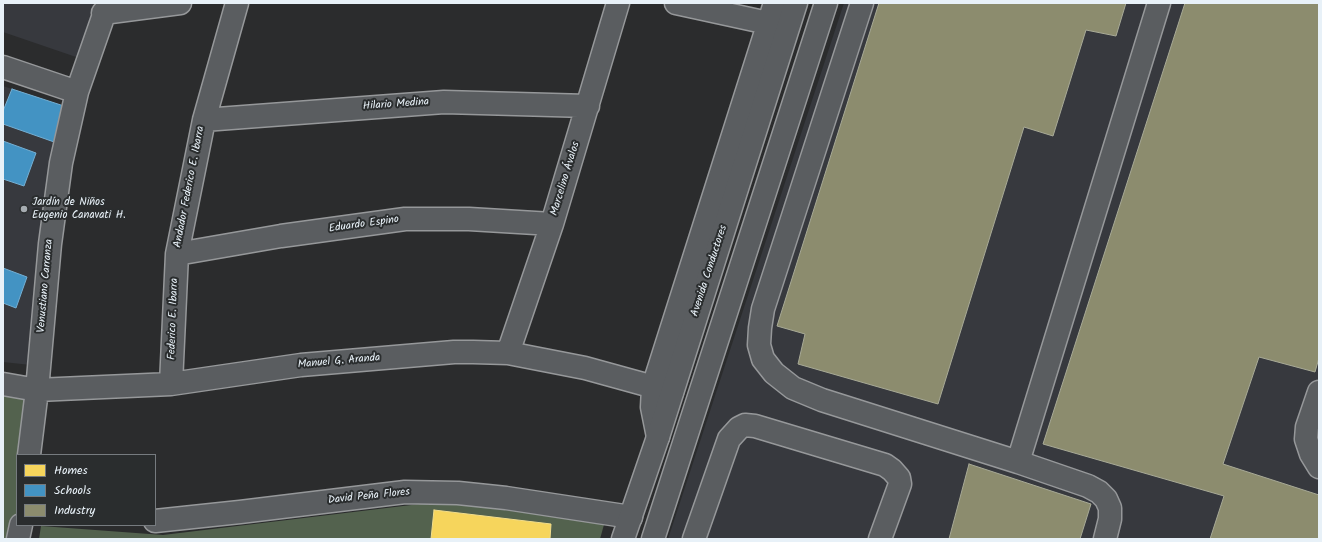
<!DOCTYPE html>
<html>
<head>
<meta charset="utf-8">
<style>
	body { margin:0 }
	#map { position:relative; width:1322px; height:542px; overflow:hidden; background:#2b2c2d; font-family:Kalam,sans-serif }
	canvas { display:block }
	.frame { position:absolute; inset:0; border:4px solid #e8f1f8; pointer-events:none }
	.legend { position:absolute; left:16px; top:454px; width:140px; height:72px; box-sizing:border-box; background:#2a2d2e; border:1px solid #767b7f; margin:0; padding:5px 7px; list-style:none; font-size:12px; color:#e8f1f8 }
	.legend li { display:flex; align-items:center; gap:8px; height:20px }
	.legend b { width:20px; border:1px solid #767b7f }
</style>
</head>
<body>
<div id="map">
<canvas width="1322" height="542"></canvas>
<div class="frame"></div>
<ul class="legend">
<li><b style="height:11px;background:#f6d55c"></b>Homes</li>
<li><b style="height:11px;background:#4393c3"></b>Schools</li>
<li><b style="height:11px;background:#8c8c6e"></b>Industry</li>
</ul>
</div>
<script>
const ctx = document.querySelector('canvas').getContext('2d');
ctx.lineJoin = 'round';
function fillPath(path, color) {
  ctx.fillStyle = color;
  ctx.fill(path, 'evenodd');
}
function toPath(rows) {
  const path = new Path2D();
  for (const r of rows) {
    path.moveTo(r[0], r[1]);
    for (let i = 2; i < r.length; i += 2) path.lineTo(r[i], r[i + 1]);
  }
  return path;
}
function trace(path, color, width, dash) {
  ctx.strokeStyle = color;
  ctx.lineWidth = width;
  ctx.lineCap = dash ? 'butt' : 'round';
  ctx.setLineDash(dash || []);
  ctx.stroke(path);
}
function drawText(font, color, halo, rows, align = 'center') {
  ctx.font = font + ' Kalam,sans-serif';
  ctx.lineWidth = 4;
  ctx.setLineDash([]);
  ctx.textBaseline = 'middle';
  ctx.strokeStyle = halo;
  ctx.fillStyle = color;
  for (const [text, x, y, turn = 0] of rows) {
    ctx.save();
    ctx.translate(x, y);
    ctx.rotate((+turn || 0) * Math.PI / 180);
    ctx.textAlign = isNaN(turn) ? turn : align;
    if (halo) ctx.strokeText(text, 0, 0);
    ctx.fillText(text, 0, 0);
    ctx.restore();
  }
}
fillPath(toPath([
	[3,3,95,3,79,58,3,32],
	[844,3,1319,3,1319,539,668,539],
	[3,86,67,107,31,365,3,362]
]), '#37393e');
fillPath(toPath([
	[3,396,34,401,26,455,17,455,17,516,14,539,3,539],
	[461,499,605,521,600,539,39,539,41,526,163,535]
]), '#53624e');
const homes = toPath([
	[434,510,551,524,550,539,431,539,434,510]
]);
fillPath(homes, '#f6d55c');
trace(homes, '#f2dd8b', 1);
const schools = toPath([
	[12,89,67,107,57,143,3,124,3,111,12,89],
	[3,141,36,153,24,186,3,179,3,141],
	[3,268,27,277,16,308,3,303,3,268]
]);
fillPath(schools, '#4393c3');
trace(schools, '#74afd3', 1);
const industry = toPath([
	[879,3,1126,3,1116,36,1086,30,1053,136,1024,127,938,404,798,364,805,334,777,326,879,3],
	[1185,3,1319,3,1319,358,1315,372,1259,357,1223,464,1319,495,1319,539,1210,539,1224,496,1043,444,1185,3],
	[969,464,1091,504,1080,539,949,539,969,464]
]);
fillPath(industry, '#8c8c6e');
trace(industry, '#a8aa97', 1);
const minor = toPath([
	[676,3,768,23,782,28],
	[862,3,763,309,760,328,759,345,763,359,774,373,793,388,822,400,1018,462],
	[103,13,180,3],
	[3,67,77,92],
	[204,120,444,102,588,106],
	[177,254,281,236,405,219,469,219,552,224],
	[508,353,552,224,618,3],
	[3,384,37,390,171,384,301,365,454,352,473,352,508,353,585,368,672,392],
	[171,384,177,254,204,120,237,3],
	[1319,392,1307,427,1306,439,1311,454,1319,467],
	[658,437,652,407,653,387,775,3],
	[29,455,37,390,50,244,61,163,77,92,108,3],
	[155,521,240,512,405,492,458,493,506,498,631,517],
	[18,539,21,525],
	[694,539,729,439,739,428,745,425,755,426,885,465,892,470,899,478,900,484,880,539],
	[1105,539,1110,519,1110,508,1106,499,1099,492,1088,486,1018,462,1159,3]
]);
const major = toPath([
	[623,539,658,437,796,3],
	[653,539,826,3]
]);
trace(minor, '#96989a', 25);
trace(major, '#96989a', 25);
trace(minor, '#5a5d60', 22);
trace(major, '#5a5d60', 22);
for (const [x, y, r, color] of [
	[24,209,4,"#a6acb1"]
]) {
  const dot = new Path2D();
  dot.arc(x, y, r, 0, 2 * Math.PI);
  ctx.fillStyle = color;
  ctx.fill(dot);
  trace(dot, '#2a2d2e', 1.5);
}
drawText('11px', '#e8f1f8', '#2a2d2e', [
	["Hilario Medina",396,105,-4],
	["Marcelino Ávalos",566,179,-73],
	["Andador Federico E. Ibarra",190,187,-79],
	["Eduardo Espino",364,225,-8],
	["Avenida Conductores",710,271,-72],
	["Venustiano Carranza",46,286,-85],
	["Federico E. Ibarra",174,319,-88],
	["Manuel G. Aranda",339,362,-5],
	["David Peña Flores",369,497,-6]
]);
drawText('11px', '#e8f1f8', '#2a2d2e', [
	["Jardín de Niños",32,203],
	["Eugenio Canavati H.",32,216]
], 'left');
</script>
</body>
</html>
